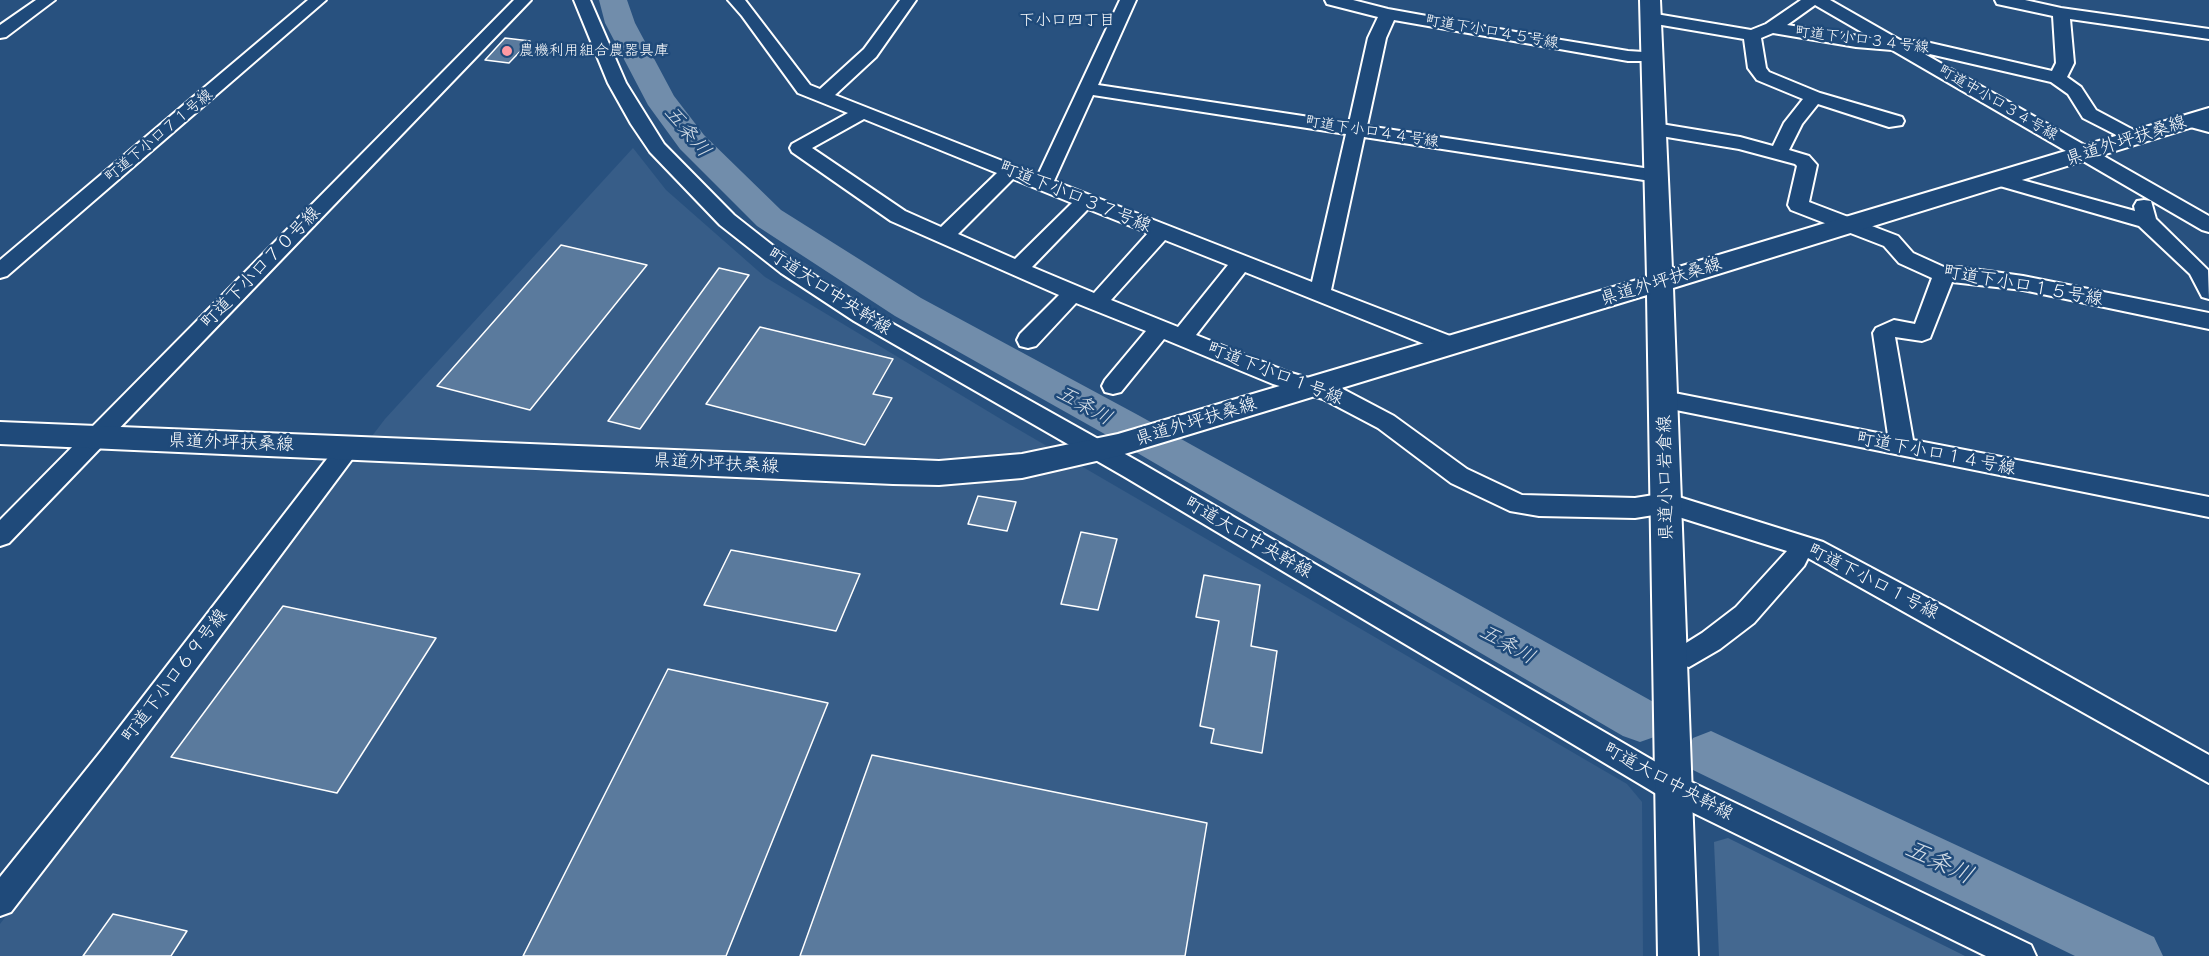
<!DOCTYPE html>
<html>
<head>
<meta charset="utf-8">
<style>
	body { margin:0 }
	canvas { display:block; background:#28517f }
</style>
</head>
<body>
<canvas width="2209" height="956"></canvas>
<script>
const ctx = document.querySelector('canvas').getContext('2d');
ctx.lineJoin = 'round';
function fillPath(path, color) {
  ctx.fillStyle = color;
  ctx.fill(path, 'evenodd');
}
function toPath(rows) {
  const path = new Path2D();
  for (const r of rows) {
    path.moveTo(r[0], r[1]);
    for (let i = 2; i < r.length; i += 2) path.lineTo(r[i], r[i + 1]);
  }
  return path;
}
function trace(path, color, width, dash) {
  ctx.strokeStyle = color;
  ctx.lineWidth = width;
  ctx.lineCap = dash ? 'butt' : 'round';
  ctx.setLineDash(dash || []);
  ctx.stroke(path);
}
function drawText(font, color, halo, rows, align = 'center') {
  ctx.font = font + ' "Shantell Sans","Klee One",sans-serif';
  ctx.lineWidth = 5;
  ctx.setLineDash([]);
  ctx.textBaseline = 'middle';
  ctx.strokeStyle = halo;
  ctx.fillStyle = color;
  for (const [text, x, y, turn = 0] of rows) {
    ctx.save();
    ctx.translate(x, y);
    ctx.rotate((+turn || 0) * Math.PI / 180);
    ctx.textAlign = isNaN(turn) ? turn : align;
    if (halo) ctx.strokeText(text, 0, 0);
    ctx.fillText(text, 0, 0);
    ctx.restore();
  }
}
fillPath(toPath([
	[633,148,666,190,765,277,1009,424,1627,784,1642,802,1643,956,0,956,0,924,385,419]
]), '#375d88');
fillPath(toPath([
	[1728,838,1965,956,1719,956,1714,842]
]), '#446890');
fillPath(toPath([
	[599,0,627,0,635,23,674,96,704,135,781,210,921,298,1138,415,1657,704,1664,720,1657,736,1640,742,1623,736,1110,437,895,316,757,226,680,149,648,105,605,23,599,0],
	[1711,731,2154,937,2163,956,2075,956,1693,770,1686,754,1693,738,1711,731]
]), '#718dab');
const building = toPath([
	[505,38,530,41,509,63,485,60,505,38],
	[561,245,647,265,530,410,437,386,561,245],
	[719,268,749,275,640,429,608,421,719,268],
	[760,327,893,359,873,394,892,398,865,445,706,404,760,327],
	[978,496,1016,502,1007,531,968,524,978,496],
	[1081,532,1117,539,1098,610,1061,604,1081,532],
	[731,550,860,574,836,631,704,605,731,550],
	[1204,575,1260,585,1251,646,1277,651,1262,753,1211,743,1214,729,1200,726,1219,621,1196,617,1204,575],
	[283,606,436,638,337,793,171,757,283,606],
	[668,669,828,703,726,956,523,956,668,669],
	[872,755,1207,823,1185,956,800,956,872,755],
	[113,914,187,931,171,956,83,956,113,914]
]);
fillPath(building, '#5a7a9d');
trace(building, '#fff', 1.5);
const minor = toPath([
	[36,0,55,0,6,37,0,38,0,25,36,0],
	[308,0,326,0,7,276,0,278,0,260,308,0],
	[514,0,531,0,9,543,0,546,0,520,514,0],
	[574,0,590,0,626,83,664,144,734,215,795,263,870,311,1141,463,1685,779,2031,945,2036,956,1986,956,1665,799,1125,477,854,321,781,273,720,225,650,152,631,124,608,83,574,0],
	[728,0,745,0,810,85,820,89,864,49,900,0,916,0,876,57,835,95,1038,175,1120,0,1136,0,1098,85,1349,123,1368,38,1378,17,1327,4,1325,0,1353,0,1388,9,1549,38,1628,51,1659,53,1662,57,1659,61,1628,61,1394,20,1386,38,1367,126,1657,170,1664,172,1667,176,1664,180,1657,182,1364,137,1331,290,1458,339,1461,345,1458,351,1450,353,1442,351,1245,272,1196,335,1288,372,1339,387,1394,416,1467,469,1522,495,1635,498,1666,493,1823,542,1945,607,2209,755,2209,783,1808,558,1804,566,1754,623,1720,649,1689,667,1671,663,1662,659,1658,651,1662,643,1671,639,1686,643,1702,633,1736,607,1787,551,1666,513,1635,518,1539,516,1510,511,1451,483,1378,428,1323,399,1273,384,1164,339,1121,392,1113,394,1105,392,1102,386,1105,380,1146,331,1076,303,1036,346,1028,348,1020,346,1017,340,1020,334,1059,295,891,221,792,152,790,148,792,144,848,113,798,93,742,16,728,0],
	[1093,95,1346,134,1312,282,1054,181,1093,95],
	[864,119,997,173,941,227,905,211,812,148,864,119],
	[1013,179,1072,203,1015,259,958,234,1013,179],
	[1088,209,1148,233,1094,293,1032,267,1088,209],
	[1165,240,1228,265,1178,327,1111,300,1165,240],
	[1801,0,1830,0,1900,40,1926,42,2052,71,2056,63,2053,16,1997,4,1995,0,2025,0,2061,8,2209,29,2209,39,2070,19,2074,63,2067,77,2081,87,2096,110,2141,134,2143,138,2141,142,2134,144,2083,118,2068,94,2051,82,1921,52,2209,216,2209,232,2202,230,1892,50,1856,47,1773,33,1761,38,1766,68,1769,72,1820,93,1902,117,1904,121,1902,125,1889,127,1818,104,1802,124,1789,150,1809,156,1817,165,1809,202,1898,236,1913,253,1946,268,1959,267,2023,276,2209,313,2209,329,2023,290,1952,282,1930,338,1922,341,1895,337,1913,440,2209,497,2209,517,1656,406,1653,400,1656,394,1664,391,1888,435,1873,333,1876,328,1894,320,1915,324,1932,278,1899,263,1884,246,1791,210,1788,205,1797,166,1795,164,1739,149,1655,135,1648,133,1646,129,1648,125,1655,123,1740,137,1773,146,1784,123,1803,99,1757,80,1748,68,1744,39,1650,23,1642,18,1650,13,1751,30,1766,24,1801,0],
	[1815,5,1872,38,1787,25,1815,5],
	[2190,115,2209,120,2209,132,2183,125,2181,121,2183,117,2190,115],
	[2000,174,2135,211,2134,206,2137,201,2144,200,2151,201,2156,219,2208,270,2209,299,2202,297,2190,274,2139,226,1993,184,1990,180,1993,176,2000,174],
	[348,439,356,442,360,448,356,454,122,768,11,912,0,916,0,877,102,750,340,442,348,439]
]);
const major = toPath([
	[1640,0,1660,0,1672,269,2209,108,2209,122,1673,288,1698,956,1658,956,1647,295,1118,456,1022,478,939,485,893,484,0,444,0,422,939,461,1022,454,1118,434,1647,277,1640,0]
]);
trace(minor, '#fff', 4);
trace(major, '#fff', 4);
fillPath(minor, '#1f4a7a');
fillPath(major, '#1f4a7a');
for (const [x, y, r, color] of [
	[507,51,6,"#ff9aa2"]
]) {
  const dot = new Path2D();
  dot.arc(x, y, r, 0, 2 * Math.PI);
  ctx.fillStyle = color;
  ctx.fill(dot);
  trace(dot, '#1f4a7a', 2);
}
drawText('15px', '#fff', '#1f4a7a', [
	["町道下小口４５号線",1492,32,10],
	["町道下小口３４号線",1862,40,7],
	["町道中小口３４号線",1998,103,30],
	["町道下小口４４号線",1372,132,9],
	["町道下小口７１号線",159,136,-40]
]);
drawText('15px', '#fff', '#1f4a7a', [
	["農機利用組合農器具庫",519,51]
], 'left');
drawText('16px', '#fff', '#1f4a7a', [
	["下小口四丁目",1067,21]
]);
drawText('18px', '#fff', '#1f4a7a', [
	["県道外坪扶桑線",2126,141,-18],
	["町道下小口３７号線",1075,197,22],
	["町道下小口７０号線",261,268,-46],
	["県道外坪扶桑線",1661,282,-17],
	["町道下小口１５号線",2023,286,10],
	["町道大口中央幹線",829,292,33],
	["町道下小口１号線",1275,374,21],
	["県道外坪扶桑線",1196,422,-17],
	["県道外坪扶桑線",231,443,2],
	["町道下小口１４号線",1936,454,11],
	["県道外坪扶桑線",716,464,3],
	["県道小口岩倉線",1666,478,-91],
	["町道大口中央幹線",1248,538,30],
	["町道下小口１号線",1873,582,27],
	["町道下小口６９号線",175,676,-53],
	["町道大口中央幹線",1668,782,28]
]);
drawText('italic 20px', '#d4dde6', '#1f4a7a', [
	["五条川",687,132,50],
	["五条川",1084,406,29],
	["五条川",1507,645,29]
]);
drawText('italic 24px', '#d4dde6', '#1f4a7a', [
	["五条川",1939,863,25]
]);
</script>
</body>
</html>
